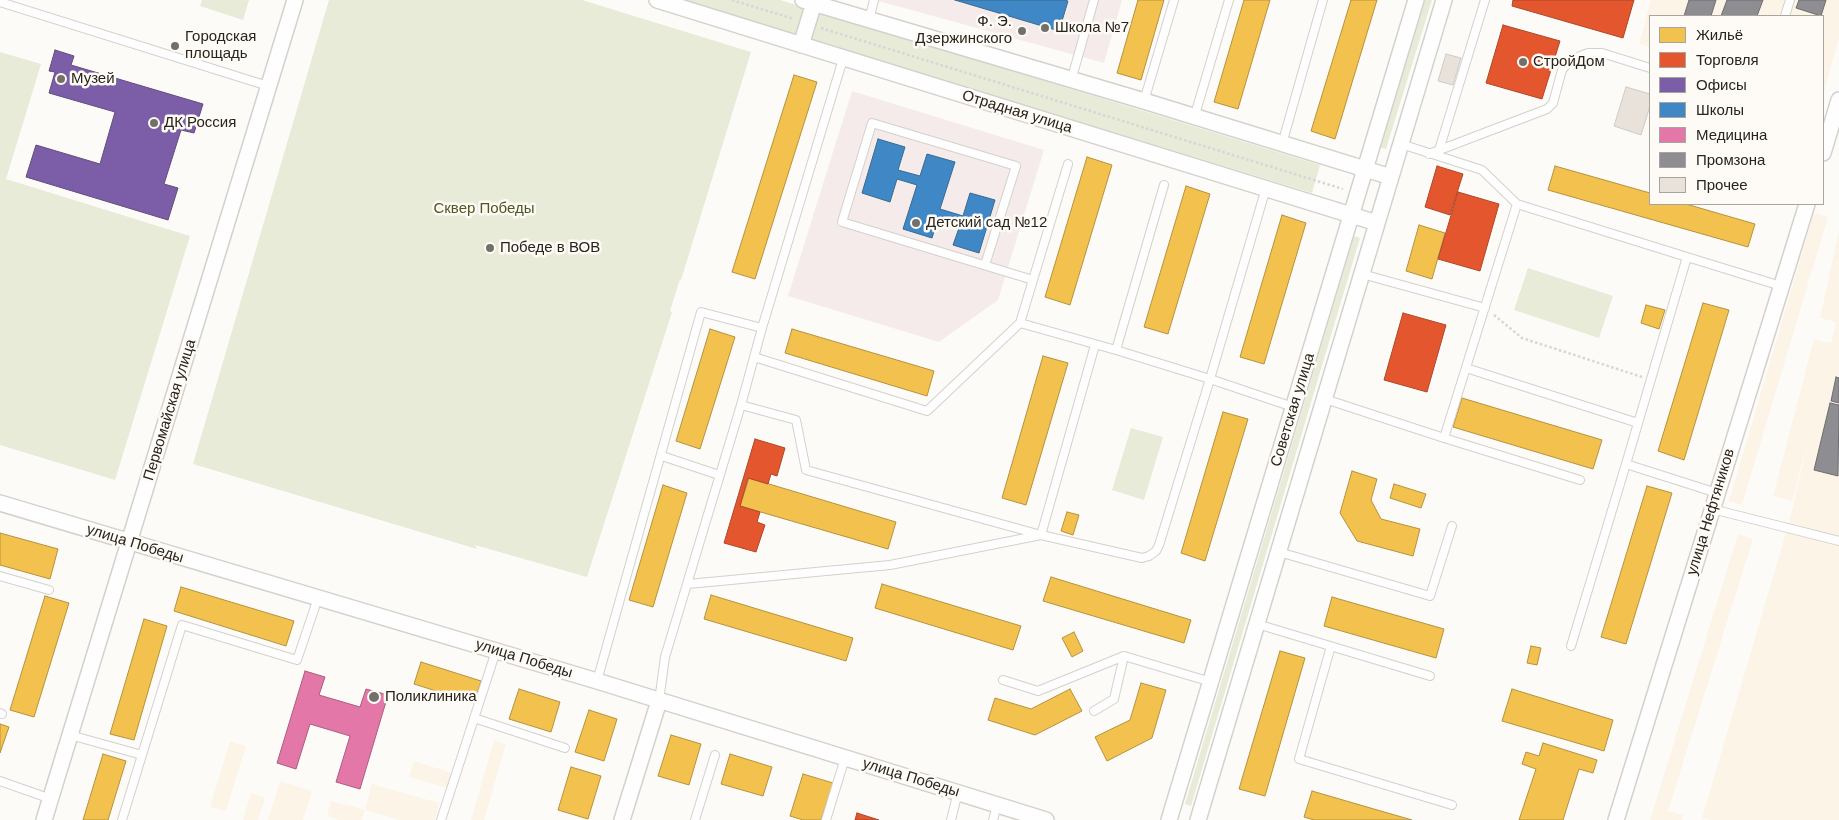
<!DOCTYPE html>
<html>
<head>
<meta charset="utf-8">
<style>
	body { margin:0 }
	#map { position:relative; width:1839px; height:820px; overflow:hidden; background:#fdfbf8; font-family:Helvetica,sans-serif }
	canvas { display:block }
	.legend { position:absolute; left:1649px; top:15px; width:175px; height:190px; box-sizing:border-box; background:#fefbf7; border:1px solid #a8a59f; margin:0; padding:6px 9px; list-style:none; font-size:15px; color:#28231c }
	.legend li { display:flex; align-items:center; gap:10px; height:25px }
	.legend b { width:25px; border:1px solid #a8a59f }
</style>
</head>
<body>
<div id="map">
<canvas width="1839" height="820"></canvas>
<ul class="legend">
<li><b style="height:14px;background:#f2c14e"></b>Жильё</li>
<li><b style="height:14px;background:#e4572e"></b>Торговля</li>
<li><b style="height:14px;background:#7b5ea7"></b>Офисы</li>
<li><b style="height:14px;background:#3f88c5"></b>Школы</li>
<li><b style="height:14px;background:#e377a8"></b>Медицина</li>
<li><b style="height:14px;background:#8d8d92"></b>Промзона</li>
<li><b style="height:14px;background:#e8e2da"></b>Прочее</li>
</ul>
</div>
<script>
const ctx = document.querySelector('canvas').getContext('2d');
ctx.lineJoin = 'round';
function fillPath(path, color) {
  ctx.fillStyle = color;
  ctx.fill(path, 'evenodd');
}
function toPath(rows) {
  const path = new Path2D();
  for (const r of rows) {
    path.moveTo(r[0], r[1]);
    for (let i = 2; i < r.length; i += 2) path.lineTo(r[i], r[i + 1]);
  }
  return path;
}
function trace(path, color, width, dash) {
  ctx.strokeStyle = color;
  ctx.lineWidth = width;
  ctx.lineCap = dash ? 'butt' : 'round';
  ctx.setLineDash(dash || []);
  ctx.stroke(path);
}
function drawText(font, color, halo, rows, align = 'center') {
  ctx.font = font + ' Helvetica,sans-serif';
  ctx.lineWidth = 5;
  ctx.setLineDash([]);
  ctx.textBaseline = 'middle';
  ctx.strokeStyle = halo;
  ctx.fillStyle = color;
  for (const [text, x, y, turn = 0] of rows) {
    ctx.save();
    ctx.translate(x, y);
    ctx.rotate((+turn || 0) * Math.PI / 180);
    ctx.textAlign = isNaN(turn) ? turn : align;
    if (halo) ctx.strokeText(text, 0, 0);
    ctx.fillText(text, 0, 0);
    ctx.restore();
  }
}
fillPath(toPath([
	[1651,0,1839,0,1839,38,1823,96,1823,16,1650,16,1650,47,1639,44],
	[1814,213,1828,217,1742,505,1729,501],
	[1839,230,1839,820,1711,820,1702,818,1790,519,1810,434,1792,501,1773,496,1814,339,1831,343,1836,322,1820,318],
	[1738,534,1753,539,1668,811,1683,815,1682,820,1650,820],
	[494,740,506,744,484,820,471,820],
	[230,741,246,746,226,811,210,807],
	[414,761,452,773,447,788,409,777],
	[280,781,312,791,303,820,268,820],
	[372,784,439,803,435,820,400,820,365,810,362,820,339,820,327,816,331,801,365,810],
	[251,793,265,798,258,820,243,820]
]), '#fcf4e7');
fillPath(toPath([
	[875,0,1122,0,1104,63],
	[852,91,1044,150,998,300,939,342,788,296]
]), '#f4ebea');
fillPath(toPath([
	[202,0,249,0,243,20,200,6],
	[329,0,582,0,751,52,681,280,680,279,670,311,672,312,587,577,475,545,477,549,193,464],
	[680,0,780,0,1320,165,1312,193],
	[1425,0,1432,0,1386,149,1379,147],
	[0,52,41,64,6,179,190,236,115,480,0,445],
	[1354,236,1360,238,1191,806,1185,804],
	[1528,268,1613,296,1599,338,1514,310],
	[1131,428,1163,437,1144,500,1112,490]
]), '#e8ebd8');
const homes = toPath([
	[1138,0,1164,0,1141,80,1117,73,1138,0],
	[1244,0,1270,0,1238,109,1214,102,1244,0],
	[1351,0,1377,0,1335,139,1311,131,1351,0],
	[794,75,817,82,755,279,732,272,794,75],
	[1087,157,1112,165,1070,305,1045,297,1087,157],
	[1555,166,1650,193,1650,204,1686,204,1755,224,1748,247,1548,190,1555,166],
	[1186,186,1210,194,1168,334,1144,327,1186,186],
	[1282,215,1306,223,1264,364,1240,357,1282,215],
	[1419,225,1445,233,1432,279,1406,271,1419,225],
	[1703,303,1729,310,1684,460,1658,451,1703,303],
	[1646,305,1665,310,1659,329,1641,323,1646,305],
	[710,329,735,337,700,449,676,441,710,329],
	[792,329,934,371,927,396,785,353,792,329],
	[1043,356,1068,363,1026,505,1002,498,1043,356],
	[1462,398,1602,440,1593,469,1453,427,1462,398],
	[1223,412,1248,419,1205,561,1181,553,1223,412],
	[1352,471,1377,479,1371,500,1381,519,1420,529,1413,556,1357,541,1340,513,1352,471],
	[749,478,896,522,888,549,740,506,749,478],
	[1394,484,1426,494,1421,508,1390,498,1394,484],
	[663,485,687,493,653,607,629,600,663,485],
	[1647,486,1672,493,1626,644,1601,637,1647,486],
	[1067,512,1079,515,1073,535,1061,531,1067,512],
	[0,533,58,549,50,579,0,565,0,533],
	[1051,577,1191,620,1184,643,1043,601,1051,577],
	[882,584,1021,626,1013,650,875,608,882,584],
	[181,587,294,621,286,646,174,611,181,587],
	[711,595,853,638,846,661,704,619,711,595],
	[45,596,69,603,34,717,10,710,45,596],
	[1332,597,1444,629,1436,658,1324,626,1332,597],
	[144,619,167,626,134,740,110,734,144,619],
	[1074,632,1083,651,1072,657,1062,638,1074,632],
	[1531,646,1541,648,1537,665,1527,663,1531,646],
	[1280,651,1305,658,1265,796,1239,789,1280,651],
	[421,662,481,681,474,703,414,684,421,662],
	[1141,683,1166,690,1152,738,1107,761,1095,737,1130,720,1141,683],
	[519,689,560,702,551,732,509,719,519,689],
	[1070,689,1082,711,1035,735,988,720,995,698,1031,709,1070,689],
	[1512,689,1613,720,1604,751,1502,721,1512,689],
	[589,710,617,719,604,761,575,752,589,710],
	[0,724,9,727,0,753,0,724],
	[671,735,701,744,689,785,658,776,671,735],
	[1543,743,1597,760,1593,773,1579,769,1563,820,1519,820,1536,769,1522,764,1526,752,1539,756,1543,743],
	[103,754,126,761,108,820,83,820,103,754],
	[730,754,772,767,763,796,721,784,730,754],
	[571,767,601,776,588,819,558,810,571,767],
	[803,774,833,783,821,820,803,820,790,816,803,774],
	[1312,791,1367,807,1412,820,1314,820,1304,817,1312,791]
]);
fillPath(homes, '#f2c14e');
trace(homes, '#b5923f', 1);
const shops = toPath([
	[1513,0,1634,0,1623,38,1512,6,1513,0],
	[1503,25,1560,41,1542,99,1486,83,1503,25],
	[1437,166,1463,174,1450,215,1425,207,1437,166],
	[1458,192,1499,204,1480,271,1438,259,1458,192],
	[1403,313,1446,325,1427,392,1384,380,1403,313],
	[755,439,785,448,777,476,771,474,768,484,748,478,740,506,760,512,757,522,765,525,756,552,724,543,755,439],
	[857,813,879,820,855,820,857,813]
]);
fillPath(shops, '#e4572e');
trace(shops, '#ac4729', 1);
const offices = toPath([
	[55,50,74,56,71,65,203,104,194,133,181,130,164,184,178,188,168,220,26,177,36,145,100,164,115,112,49,93,55,72,49,71,55,50]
]);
fillPath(offices, '#7b5ea7');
trace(offices, '#624c7d', 1);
const schools = toPath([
	[955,0,1063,0,1068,1,1059,31,955,0],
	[878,139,905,147,898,170,920,176,927,154,955,162,940,209,963,216,970,193,995,200,979,253,953,245,959,228,937,222,932,238,903,229,917,185,897,179,890,202,862,193,878,139]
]);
fillPath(schools, '#3f88c5');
trace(schools, '#386a92', 1);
const health = toPath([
	[305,671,325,677,319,695,360,707,366,689,388,695,360,789,336,782,350,736,310,724,296,769,277,763,305,671]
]);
fillPath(health, '#e377a8');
trace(health, '#ab5e7e', 1);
const industry = toPath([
	[1689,0,1716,0,1711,16,1684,16,1689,0],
	[1727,0,1763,0,1757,16,1721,16,1727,0],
	[1799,0,1826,0,1821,16,1796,8,1799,0],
	[1836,377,1839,378,1839,403,1831,401,1836,377],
	[1830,403,1839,405,1838,476,1814,470,1830,403]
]);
fillPath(industry, '#8d8d92');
trace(industry, '#6f6d6f', 1);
const building = toPath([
	[1446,54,1461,58,1453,85,1438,81,1446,54],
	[1626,87,1650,94,1650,106,1641,135,1614,126,1626,87]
]);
fillPath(building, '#e8e2da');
trace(building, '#cecbc6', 1);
const service = toPath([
	[0,2,268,86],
	[1785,16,1790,0],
	[869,20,874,0],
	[1071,81,1094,0],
	[1144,101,1174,0],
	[1194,118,1229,0],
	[1282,144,1323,0],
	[1401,144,1482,170,1517,204,1687,257,1626,464,1717,493],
	[1439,150,1485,0],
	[1429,154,1547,109,1553,103,1562,70,1567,64,1580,56,1588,53,1602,53,1650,68],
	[1687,257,1781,286],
	[985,265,1016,166,872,123,842,222,1033,280],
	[1362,274,1485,308],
	[1020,323,1068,164],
	[1116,350,1164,185],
	[754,357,927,411,1020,323,1116,350,1210,379,1266,188],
	[1466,368,1638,423],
	[1325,399,1444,438,1517,204],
	[741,405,796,420,806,470,1041,535,1095,345],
	[1444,438,1580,480],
	[662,456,719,475],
	[1712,509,1839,541],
	[1279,552,1430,596,1452,526],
	[0,576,49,590],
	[688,584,890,565,1041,535,1142,558,1149,556,1156,551,1159,545,1210,379,1293,407],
	[1257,624,1430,676],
	[1331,646,1299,759,1452,805],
	[1571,646,1626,464],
	[1003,680,1038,691,1124,656,1211,682],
	[597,681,701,312,762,328],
	[659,701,665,657,741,405,762,328,843,59],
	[1094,711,1114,699,1124,656],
	[0,713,2,714],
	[474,718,565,748],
	[70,735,142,755],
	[0,781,51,799],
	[122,820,182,625,297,660,318,598],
	[441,820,496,651],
	[695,820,715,755],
	[826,820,845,758],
	[951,820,958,792],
	[993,820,997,805]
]);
const minor = toPath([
	[657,0,1377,223],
	[803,0,1144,101,1391,177],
	[801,45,814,3],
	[1823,153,1839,100],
	[0,503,597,681,1046,820],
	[44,820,295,0],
	[622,820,659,701],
	[1169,820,1416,0],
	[1198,820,1444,0],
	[1616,820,1807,204]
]);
trace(service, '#d4d1cc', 10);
trace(minor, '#d4d1cc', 18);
trace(toPath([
	[732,0,794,19],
	[821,28,1343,189],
	[1494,315,1522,338,1642,377]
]), '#d7d6d4', 2.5, [2.5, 2.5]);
trace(service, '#fffefe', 8);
trace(minor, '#fffefe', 15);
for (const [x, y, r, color] of [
	[1045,28,5,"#736f69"],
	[1022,31,5,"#736f69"],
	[175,46,5,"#736f69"],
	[1523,62,5,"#736f69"],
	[61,79,5,"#736f69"],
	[154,123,5,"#736f69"],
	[916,223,5,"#736f69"],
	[490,248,5,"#736f69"],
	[374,697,6,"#736f69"]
]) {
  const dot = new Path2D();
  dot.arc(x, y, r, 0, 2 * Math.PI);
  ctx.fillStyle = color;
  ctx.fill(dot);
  trace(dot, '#fefbf7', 2);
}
drawText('15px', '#28231c', '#fefbf7', [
	["Ф. Э.",1012,22,"right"],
	["Дзержинского",1012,39,"right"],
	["Школа №7",1055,28],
	["Городская",185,37],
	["площадь",185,54],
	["СтройДом",1533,62],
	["Музей",71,79],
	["ДК Россия",164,123],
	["Детский сад №12",926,223],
	["Победе в ВОВ",500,248],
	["Поликлиника",385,697]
], 'left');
drawText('15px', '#28231c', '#fefbf7', [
	["Отрадная улица",1017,112,17],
	["Первомайская улица",170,410,-73],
	["Советская улица",1293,410,-73],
	["улица Нефтяников",1711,512,-73],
	["улица Победы",135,544,17],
	["улица Победы",524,659,17],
	["улица Победы",911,778,17]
]);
drawText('15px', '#4e581f', '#fefbf7', [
	["Сквер Победы",484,209]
]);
</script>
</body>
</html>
